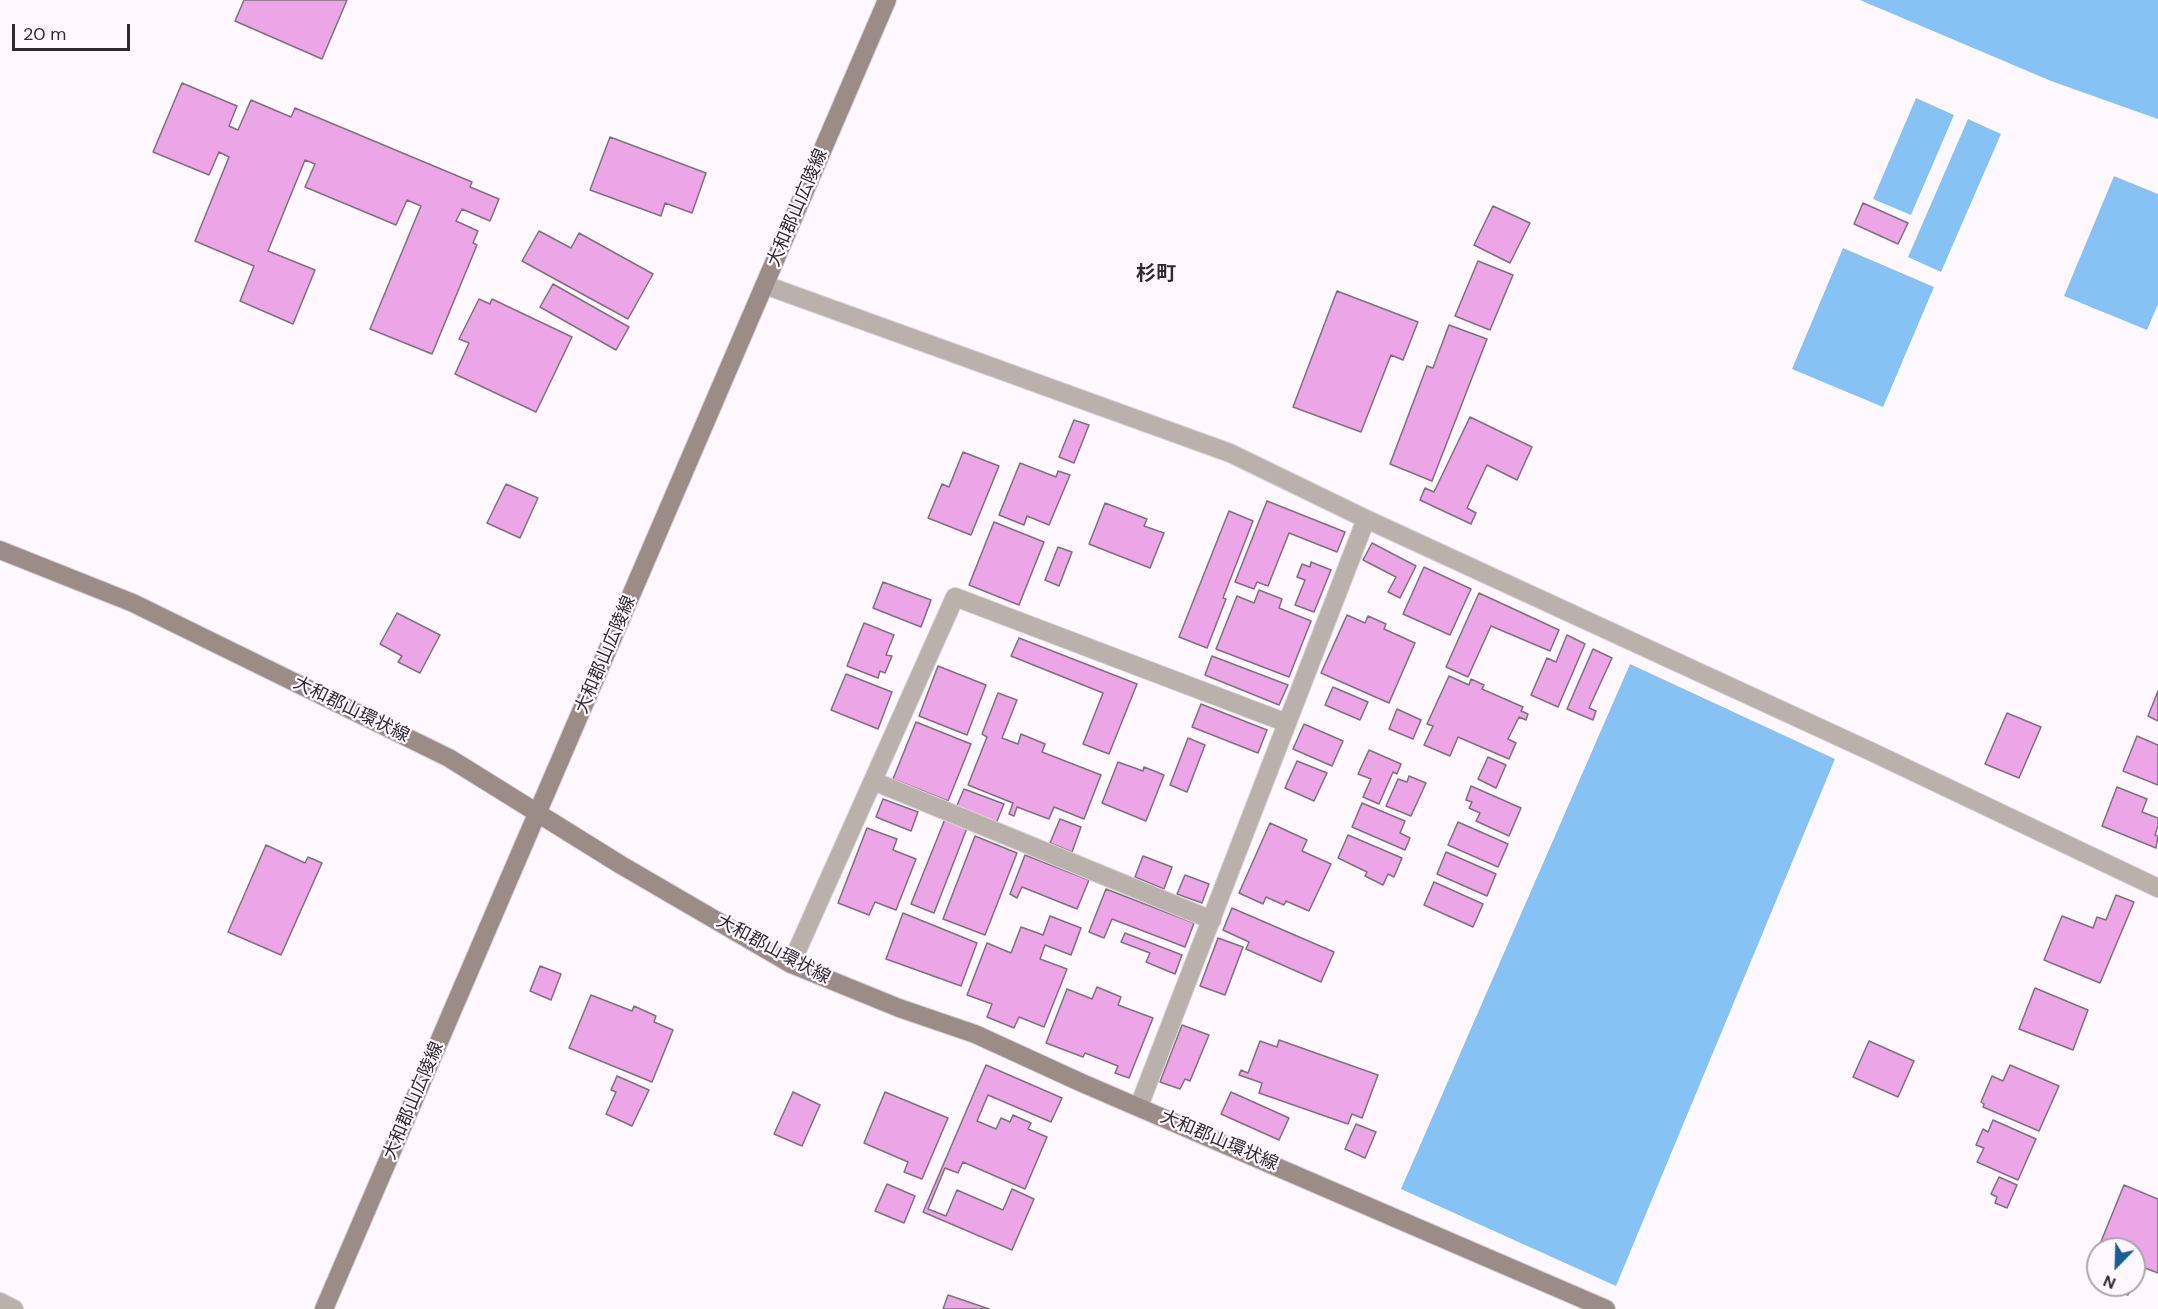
<!DOCTYPE html>
<html>
<head>
<meta charset="utf-8">
<style>
	body { margin:0 }
	#map { position:relative; width:2158px; height:1309px; overflow:hidden; background:#fff8fe; font-family:"DM Sans",sans-serif }
	canvas { display:block }
	.north { position:absolute; left:2086px; top:1237px; width:60px; height:60px; box-sizing:border-box; background:#fff8fe; border:2px solid #ada6ac; border-radius:50%; rotate:203deg; font-size:16px; font-weight:700; line-height:24px; text-align:center; color:#312b31 }
	.north::after { content:''; display:block; margin:auto; width:21px; height:27px; background:#195e93; clip-path:polygon(50% 0,100% 100%,50% 72%,0 100%) }
	.scale { position:absolute; left:12px; top:24px; width:118px; height:27px; box-sizing:border-box; border:3px solid #312b31; border-top:0; padding-left:8px; font-size:18px; line-height:21px; white-space:nowrap; color:#312b31; -webkit-text-stroke:4px #fff8fe; paint-order:stroke }
</style>
</head>
<body>
<div id="map">
<canvas width="2158" height="1309"></canvas>
<div class="north">N</div>
<div class="scale">20 m</div>
</div>
<script>
const ctx = document.querySelector('canvas').getContext('2d');
ctx.lineJoin = 'round';
function fillPath(path, color) {
  ctx.fillStyle = color;
  ctx.fill(path, 'evenodd');
}
function toPath(rows) {
  const path = new Path2D();
  for (const r of rows) {
    path.moveTo(r[0], r[1]);
    for (let i = 2; i < r.length; i += 2) path.lineTo(r[i], r[i + 1]);
  }
  return path;
}
function trace(path, color, width, dash) {
  ctx.strokeStyle = color;
  ctx.lineWidth = width;
  ctx.lineCap = dash ? 'butt' : 'round';
  ctx.setLineDash(dash || []);
  ctx.stroke(path);
}
function drawText(font, color, halo, rows, align = 'center') {
  ctx.font = font + ' "DM Sans","Noto Sans JP",sans-serif';
  ctx.lineWidth = 4.5;
  ctx.setLineDash([]);
  ctx.textBaseline = 'middle';
  ctx.strokeStyle = halo;
  ctx.fillStyle = color;
  for (const [text, x, y, turn = 0] of rows) {
    ctx.save();
    ctx.translate(x, y);
    ctx.rotate((+turn || 0) * Math.PI / 180);
    ctx.textAlign = isNaN(turn) ? turn : align;
    if (halo) ctx.strokeText(text, 0, 0);
    ctx.fillText(text, 0, 0);
    ctx.restore();
  }
}
fillPath(toPath([
	[1860,0,2158,0,2158,119,2051,81],
	[1916,98,1954,115,1911,215,1873,199],
	[1968,119,2001,134,1941,272,1908,257],
	[2114,176,2158,194,2158,304,2147,330,2064,296],
	[1843,248,1934,287,1883,407,1792,369],
	[1630,664,1835,759,1616,1286,1401,1189]
]), '#87c2f5');
const building = toPath([
	[244,0,347,0,322,59,235,21,244,0],
	[182,83,237,106,229,126,238,130,251,100,291,117,295,108,472,182,470,187,499,199,490,221,462,209,456,221,478,231,473,243,477,245,432,354,370,329,421,206,407,200,396,225,305,187,315,164,305,160,268,251,315,270,293,324,240,301,254,266,195,241,229,157,219,152,209,175,153,152,182,83],
	[610,137,706,173,692,213,665,203,661,216,590,190,610,137],
	[1863,203,1908,223,1898,244,1854,224,1863,203],
	[1493,206,1530,223,1510,263,1474,245,1493,206],
	[539,231,571,248,579,233,653,274,628,319,522,261,539,231],
	[1478,261,1513,275,1490,330,1455,316,1478,261],
	[553,284,629,327,616,350,540,307,553,284],
	[1337,291,1418,322,1403,360,1391,355,1361,432,1293,407,1337,291],
	[479,299,490,304,492,299,572,337,536,412,455,374,469,343,459,339,479,299],
	[1449,325,1487,339,1432,481,1390,464,1427,366,1433,368,1449,325],
	[1470,417,1532,447,1517,480,1487,465,1467,508,1476,513,1471,524,1420,500,1425,488,1434,492,1470,417],
	[1074,420,1089,425,1074,463,1059,457,1074,420],
	[963,452,999,466,971,535,928,518,942,484,949,487,963,452],
	[1020,463,1056,477,1058,471,1070,475,1049,525,1027,516,1024,525,999,515,1020,463],
	[506,484,538,498,520,538,487,523,506,484],
	[1267,501,1345,532,1337,552,1289,533,1268,586,1257,582,1254,589,1235,582,1267,501],
	[1105,503,1147,519,1144,526,1164,533,1150,568,1089,544,1105,503],
	[1229,511,1253,521,1223,598,1226,599,1207,648,1179,637,1229,511],
	[994,522,1044,542,1019,605,969,585,994,522],
	[1372,543,1416,566,1400,598,1388,592,1396,577,1363,560,1372,543],
	[1058,547,1072,552,1059,586,1045,580,1058,547],
	[1311,562,1331,570,1314,612,1295,605,1305,580,1297,577,1302,564,1310,567,1311,562],
	[1424,567,1471,589,1450,635,1403,614,1424,567],
	[883,582,931,600,921,627,873,608,883,582],
	[1259,590,1282,599,1279,608,1311,621,1289,677,1216,649,1237,596,1254,603,1259,590],
	[1479,593,1559,630,1550,651,1491,626,1468,677,1446,667,1479,593],
	[397,613,440,635,420,673,398,662,402,656,380,644,397,613],
	[1347,615,1365,623,1368,616,1386,624,1384,629,1415,643,1389,703,1321,673,1347,615],
	[864,623,894,635,886,655,892,656,885,673,880,671,878,678,847,666,864,623],
	[1567,635,1585,644,1558,707,1531,695,1547,658,1556,662,1567,635],
	[1019,638,1137,684,1109,754,1083,744,1103,693,1011,656,1019,638],
	[1593,649,1612,658,1589,708,1596,711,1593,720,1567,709,1593,649],
	[1212,656,1288,685,1279,705,1205,675,1212,656],
	[938,666,986,685,967,735,919,716,938,666],
	[846,674,892,692,878,729,831,710,846,674],
	[1449,676,1469,685,1471,679,1484,685,1482,689,1523,707,1521,711,1528,714,1526,720,1519,717,1508,739,1516,743,1509,759,1458,737,1450,756,1424,745,1433,726,1427,724,1449,676],
	[1333,687,1368,702,1360,720,1325,705,1333,687],
	[2158,691,2158,721,2148,716,2158,691],
	[998,693,1017,700,1002,738,1018,744,1021,734,1045,744,1042,752,1101,775,1084,819,1054,807,1049,819,1017,807,1014,816,1009,814,1013,803,968,785,987,737,982,734,998,693],
	[1201,704,1267,730,1258,753,1192,727,1201,704],
	[1397,709,1421,720,1413,739,1389,729,1397,709],
	[2007,713,2041,727,2019,778,1985,764,2007,713],
	[916,722,971,744,948,801,893,779,916,722],
	[1304,724,1343,741,1332,766,1293,749,1304,724],
	[2137,736,2158,745,2158,785,2123,771,2137,736],
	[1188,738,1205,745,1187,792,1170,785,1188,738],
	[1369,750,1401,764,1397,774,1393,772,1379,804,1363,797,1371,779,1358,774,1369,750],
	[1488,757,1506,765,1496,788,1478,779,1488,757],
	[1297,761,1327,773,1314,801,1285,788,1297,761],
	[1118,762,1143,771,1144,767,1164,775,1146,821,1102,803,1118,762],
	[1409,776,1426,783,1411,816,1386,806,1398,779,1407,782,1409,776],
	[1471,786,1521,808,1509,836,1476,821,1480,813,1469,808,1472,802,1466,800,1471,786],
	[2117,787,2147,799,2142,812,2158,818,2158,826,2155,835,2158,836,2156,848,2102,826,2117,787],
	[964,789,1004,804,995,826,955,810,964,789],
	[883,799,918,812,911,831,876,817,883,799],
	[1362,803,1405,821,1400,833,1410,838,1405,850,1352,827,1362,803],
	[945,819,967,828,934,913,911,904,945,819],
	[1060,819,1081,827,1072,852,1050,843,1060,819],
	[1458,822,1508,844,1498,867,1448,845,1458,822],
	[1270,823,1307,840,1302,851,1331,864,1309,911,1286,901,1284,905,1266,897,1263,904,1239,893,1270,823],
	[867,828,897,839,893,850,916,859,896,910,875,902,869,915,838,903,867,828],
	[1348,835,1402,858,1394,877,1388,874,1383,885,1365,876,1367,872,1338,858,1348,835],
	[975,836,1017,853,985,935,943,919,975,836],
	[266,845,305,863,308,857,322,863,281,955,228,932,266,845],
	[1446,852,1496,874,1487,896,1437,874,1446,852],
	[1025,855,1089,880,1077,909,1022,887,1017,898,1010,894,1025,855],
	[1143,856,1172,867,1164,889,1135,877,1143,856],
	[1185,875,1209,884,1202,903,1177,894,1185,875],
	[1434,882,1483,904,1473,927,1424,905,1434,882],
	[1106,889,1194,923,1185,947,1112,919,1104,938,1089,932,1106,889],
	[2116,895,2134,902,2100,983,2044,960,2062,916,2093,928,2097,917,2106,920,2116,895],
	[1232,908,1334,952,1321,982,1246,949,1249,942,1223,930,1232,908],
	[903,913,977,943,961,986,886,959,903,913],
	[1050,916,1081,928,1071,955,1045,945,1040,959,1067,969,1044,1027,1019,1017,1014,1028,987,1017,992,1004,967,995,987,943,1011,953,1021,927,1043,935,1050,916],
	[1125,933,1182,955,1175,974,1146,962,1150,953,1121,942,1125,933],
	[1218,938,1243,947,1225,995,1200,986,1218,938],
	[540,966,561,974,551,1000,530,991,540,966],
	[1097,987,1121,997,1118,1005,1153,1018,1129,1078,1115,1073,1118,1066,1085,1053,1083,1057,1046,1043,1067,989,1092,999,1097,987],
	[2035,988,2088,1010,2073,1050,2019,1029,2035,988],
	[591,995,632,1011,634,1006,656,1016,654,1022,673,1030,652,1082,569,1048,591,995],
	[1182,1025,1209,1035,1190,1081,1185,1079,1180,1089,1160,1082,1182,1025],
	[1279,1040,1378,1075,1362,1118,1352,1114,1348,1124,1259,1093,1262,1083,1239,1075,1241,1070,1248,1073,1260,1041,1277,1047,1279,1040],
	[1869,1041,1914,1061,1898,1097,1853,1077,1869,1041],
	[986,1065,1062,1098,1051,1122,988,1095,977,1121,996,1129,1001,1118,1010,1122,1013,1115,1031,1123,1028,1129,1047,1137,1025,1189,963,1162,958,1173,945,1168,928,1209,946,1216,957,1190,1003,1210,1012,1189,1034,1199,1012,1250,923,1212,986,1065],
	[2010,1065,2059,1086,2039,1131,1983,1107,1984,1104,1981,1102,1992,1076,2003,1081,2010,1065],
	[617,1076,649,1090,632,1126,606,1114,616,1092,611,1090,617,1076],
	[793,1092,820,1105,802,1146,774,1134,793,1092],
	[885,1092,948,1118,922,1179,904,1172,908,1162,864,1143,885,1092],
	[1231,1092,1289,1118,1279,1140,1221,1114,1231,1092],
	[1993,1120,2036,1139,2018,1180,1977,1162,1984,1148,1976,1145,1983,1129,1988,1132,1993,1120],
	[1356,1124,1376,1132,1365,1158,1345,1149,1356,1124],
	[1999,1177,2017,1185,2007,1208,1995,1203,1997,1197,1991,1194,1999,1177],
	[887,1184,915,1196,904,1223,875,1211,887,1184],
	[2124,1185,2158,1199,2158,1273,2140,1266,2134,1280,2134,1249,2098,1249,2124,1185],
	[2108,1285,2132,1285,2128,1295,2107,1287,2108,1285],
	[948,1295,989,1309,943,1309,948,1295]
]);
fillPath(building, '#eca6e7');
trace(building, '#7f707e', 1.5);
const service = toPath([
	[873,781,1212,920]
]);
const minor = toPath([
	[765,285,1230,453,1366,519,1872,752,2158,888],
	[791,964,955,597,1287,723],
	[1139,1106,1366,519],
	[0,1302,14,1309]
]);
const secondary = toPath([
	[0,550,133,603,449,758,621,865,791,964,899,1008,975,1034,1082,1083,1606,1309],
	[324,1309,887,0]
]);
trace(service, '#dad3d9', 20);
trace(minor, '#dad3d9', 20);
trace(secondary, '#dad3d9', 20);
trace(service, '#bab0ac', 18);
trace(minor, '#bab0ac', 18);
trace(secondary, '#9b8c87', 18);
drawText('18px', '#312b31', '#fff8fe', [
	["大和郡山広陵線",798,208,-67],
	["大和郡山広陵線",606,655,-67],
	["大和郡山環状線",351,710,26],
	["大和郡山環状線",773,950,28],
	["大和郡山広陵線",414,1101,-67],
	["大和郡山環状線",1219,1141,23]
]);
drawText('bold 20px', '#312b31', '#fff8fe', [
	["杉町",1156,275]
]);
</script>
</body>
</html>
